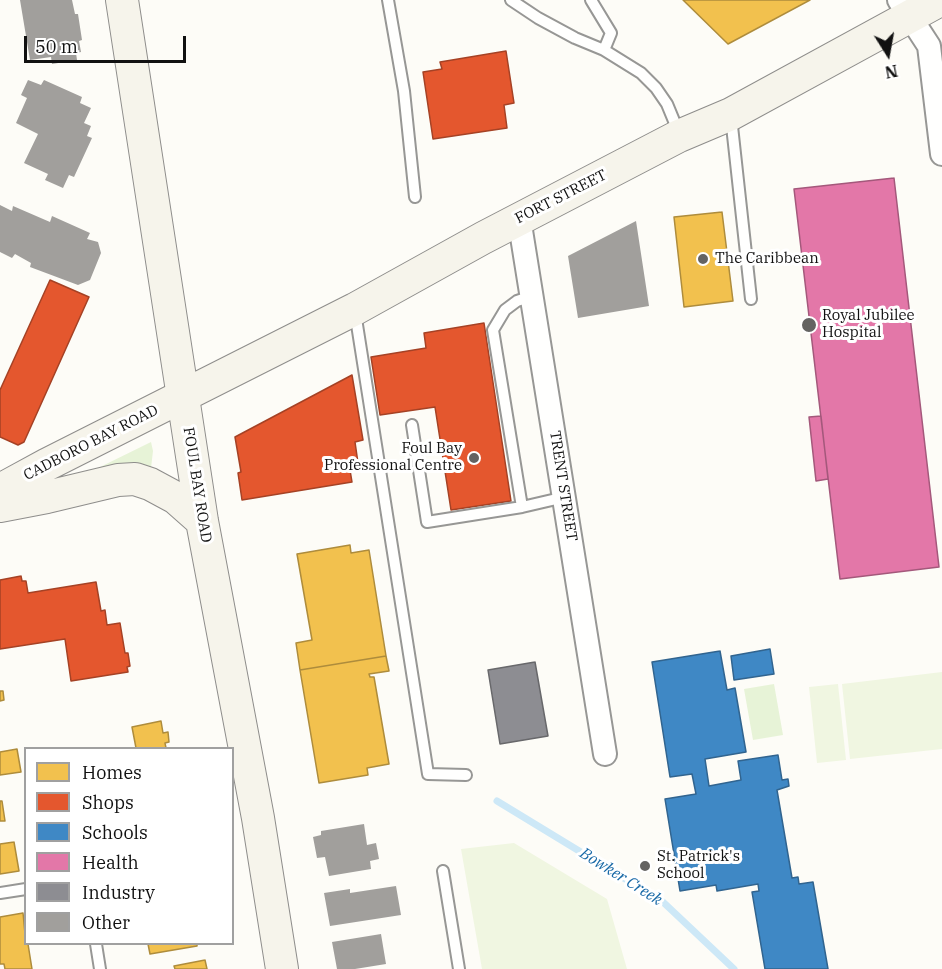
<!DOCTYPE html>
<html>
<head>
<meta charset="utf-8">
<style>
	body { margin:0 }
	#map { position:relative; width:942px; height:969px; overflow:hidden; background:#fdfcf7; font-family:"IBM Plex Serif",serif }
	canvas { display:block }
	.legend { position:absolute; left:24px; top:747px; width:210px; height:198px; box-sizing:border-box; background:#fff; border:2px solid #a0a0a0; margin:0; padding:8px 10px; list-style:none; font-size:18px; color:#111 }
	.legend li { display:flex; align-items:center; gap:12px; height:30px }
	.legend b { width:30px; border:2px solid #a0a0a0 }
	.north { position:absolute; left:858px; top:24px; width:60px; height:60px; -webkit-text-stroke:4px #fff; paint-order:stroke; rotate:169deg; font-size:16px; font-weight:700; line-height:24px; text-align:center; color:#111 }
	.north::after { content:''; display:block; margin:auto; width:21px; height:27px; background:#111; clip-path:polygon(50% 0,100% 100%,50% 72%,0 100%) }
	.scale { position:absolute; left:24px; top:36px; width:162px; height:27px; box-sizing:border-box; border:3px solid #111; border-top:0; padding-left:8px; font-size:18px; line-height:21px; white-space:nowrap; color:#111; -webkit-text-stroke:4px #fff; paint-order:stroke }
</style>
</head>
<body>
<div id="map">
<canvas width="942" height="969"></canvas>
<ul class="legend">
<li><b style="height:16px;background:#f2c14e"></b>Homes</li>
<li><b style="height:16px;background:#e4572e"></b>Shops</li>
<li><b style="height:16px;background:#3f88c5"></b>Schools</li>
<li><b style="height:16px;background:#e377a8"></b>Health</li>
<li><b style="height:16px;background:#8d8d92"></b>Industry</li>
<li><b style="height:16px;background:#a19f9c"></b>Other</li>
</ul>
<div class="north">N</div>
<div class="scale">50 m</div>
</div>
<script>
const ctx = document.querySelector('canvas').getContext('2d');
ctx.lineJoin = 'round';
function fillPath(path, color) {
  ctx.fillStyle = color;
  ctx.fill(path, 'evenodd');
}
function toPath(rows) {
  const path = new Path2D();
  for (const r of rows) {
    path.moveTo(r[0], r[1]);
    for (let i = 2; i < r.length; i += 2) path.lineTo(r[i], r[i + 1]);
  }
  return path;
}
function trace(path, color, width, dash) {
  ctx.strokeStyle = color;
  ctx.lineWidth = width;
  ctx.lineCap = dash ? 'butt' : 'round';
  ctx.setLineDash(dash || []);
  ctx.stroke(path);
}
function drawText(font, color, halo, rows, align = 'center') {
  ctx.font = font + ' "IBM Plex Serif",serif';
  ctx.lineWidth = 6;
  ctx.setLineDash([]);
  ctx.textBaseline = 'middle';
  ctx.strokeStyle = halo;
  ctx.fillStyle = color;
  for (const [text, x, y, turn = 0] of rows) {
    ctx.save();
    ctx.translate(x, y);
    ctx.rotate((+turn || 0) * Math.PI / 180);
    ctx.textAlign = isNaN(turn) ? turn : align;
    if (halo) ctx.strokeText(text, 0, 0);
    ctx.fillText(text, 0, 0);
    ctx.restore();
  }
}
fillPath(toPath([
	[151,442,153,451,151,468,94,470],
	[774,684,783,735,753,740,744,689]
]), '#e7f3d7');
fillPath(toPath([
	[942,672,942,749,850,759,842,684],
	[838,684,846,760,817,763,809,687],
	[514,843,607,899,627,969,482,969,461,849]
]), '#f0f6e1');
const homes = toPath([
	[683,0,810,0,728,44,683,0],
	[722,212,733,301,684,307,674,217,722,212],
	[350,545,351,553,369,550,386,656,300,670,296,643,312,640,297,554,350,545],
	[386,656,389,671,369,674,370,677,374,677,389,764,367,768,368,775,319,783,300,670,386,656],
	[0,691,3,691,4,700,0,701,0,691],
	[161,721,163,733,168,732,169,742,165,743,166,748,136,748,132,727,161,721],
	[17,749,21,772,0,775,0,752,17,749],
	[0,801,2,801,5,821,0,821,0,801],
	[14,842,19,871,0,874,0,844,14,842],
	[23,913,26,944,28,944,32,969,5,969,4,964,0,964,0,917,23,913],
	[148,944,197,944,197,946,150,954,148,944],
	[205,960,207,969,175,969,174,966,205,960]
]);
fillPath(homes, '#f2c14e');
trace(homes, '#ae8c3c', 1.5);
const shops = toPath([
	[506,51,514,103,504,105,507,128,433,139,423,72,442,69,440,62,506,51],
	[50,280,89,297,24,442,18,445,0,437,0,390,50,280],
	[484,323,511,501,451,510,435,407,380,415,371,357,426,348,424,333,484,323],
	[352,375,363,440,355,442,358,463,349,464,352,482,242,500,238,473,241,472,235,437,352,375],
	[21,576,22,581,26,581,28,593,96,582,101,611,105,610,107,625,120,623,125,653,128,653,130,666,127,667,128,672,71,681,65,639,0,649,0,580,21,576]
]);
fillPath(shops, '#e4572e');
trace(shops, '#a54225', 1.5);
const schools = toPath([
	[770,649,774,674,734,680,731,656,770,649],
	[720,651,727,690,735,688,746,752,705,759,709,786,741,780,738,761,778,755,782,780,788,779,789,786,777,790,792,878,798,877,799,884,813,882,828,969,765,969,752,892,759,891,758,884,717,891,716,885,680,891,665,799,696,794,692,774,670,777,652,662,720,651]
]);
fillPath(schools, '#3f88c5');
trace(schools, '#31648f', 1.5);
const health = toPath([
	[894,178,939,567,840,579,794,189,894,178],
	[821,416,828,479,816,481,809,417,821,416]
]);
fillPath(health, '#e377a8');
trace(health, '#a4587b', 1.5);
const industry = toPath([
	[535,662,548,736,500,744,488,670,535,662]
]);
fillPath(industry, '#8d8d92');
trace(industry, '#68686b', 1.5);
trace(toPath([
	[497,801,663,902,734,969]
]), '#cde8f7', 7);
fillPath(toPath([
	[20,0,72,0,75,14,78,14,82,40,79,41,81,52,76,53,77,60,52,64,51,57,30,60],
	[28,80,41,85,44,80,82,97,80,103,91,108,84,123,91,126,87,136,92,138,74,177,69,175,63,188,45,180,48,174,24,163,38,134,16,123,27,98,21,95],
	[0,205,12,211,13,206,50,222,52,216,90,233,87,239,98,242,101,253,90,280,78,285,30,267,31,263,15,254,12,258,0,252],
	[636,221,649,306,578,318,568,256],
	[364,824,367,845,376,843,379,859,370,861,371,869,329,876,325,857,317,858,313,837,321,835,321,831],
	[396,886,401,915,330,926,324,893,350,889,350,893],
	[381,934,386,964,355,969,337,969,332,942]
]), '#a19f9c');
const lane = toPath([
	[388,0,404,91,415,197],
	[511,0,538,18,575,38,604,50,641,73,656,88,667,104,679,133],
	[591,0,611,33,604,50],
	[731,117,751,299],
	[355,312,428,774,466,775],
	[412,425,427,522,522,507,565,497],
	[522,507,493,330,505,310,517,301,532,296],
	[443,871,459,969],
	[0,893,26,889],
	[96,944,100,969]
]);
const street = toPath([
	[899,0,929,46,942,154],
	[519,218,605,754]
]);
const secondary = toPath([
	[122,0,202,521,258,818,282,969],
	[0,490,46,465,355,309,483,238,679,136,731,114,940,0],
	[0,506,47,497,118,480,135,479,150,484,176,498,202,521]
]);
trace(lane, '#979795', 14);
trace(street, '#979795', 26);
trace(secondary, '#8e8d8b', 34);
trace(lane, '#fffffe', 10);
trace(street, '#fffffe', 22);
trace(secondary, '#f6f4eb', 32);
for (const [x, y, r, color] of [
	[703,259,6,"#646362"],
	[809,325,8,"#646362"],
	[474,458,6,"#646362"],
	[645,866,6,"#646362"]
]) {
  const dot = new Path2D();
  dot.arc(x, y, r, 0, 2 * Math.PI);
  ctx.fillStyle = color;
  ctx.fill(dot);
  trace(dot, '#fff', 2);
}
drawText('15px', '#111', '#fff', [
	["FORT STREET",561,197,-27],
	["CADBORO BAY ROAD",91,443,-27],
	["FOUL BAY ROAD",197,485,81],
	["TRENT STREET",563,486,81]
]);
drawText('15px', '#111', '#fff', [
	["The Caribbean",715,259],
	["Royal Jubilee",822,316],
	["Hospital",822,333],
	["Foul Bay",462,449,"right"],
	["Professional Centre",462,466,"right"],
	["St. Patrick's",657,857],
	["School",657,874]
], 'left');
drawText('italic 16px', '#1768a6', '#fff', [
	["Bowker Creek",621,877,32]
]);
</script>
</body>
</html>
